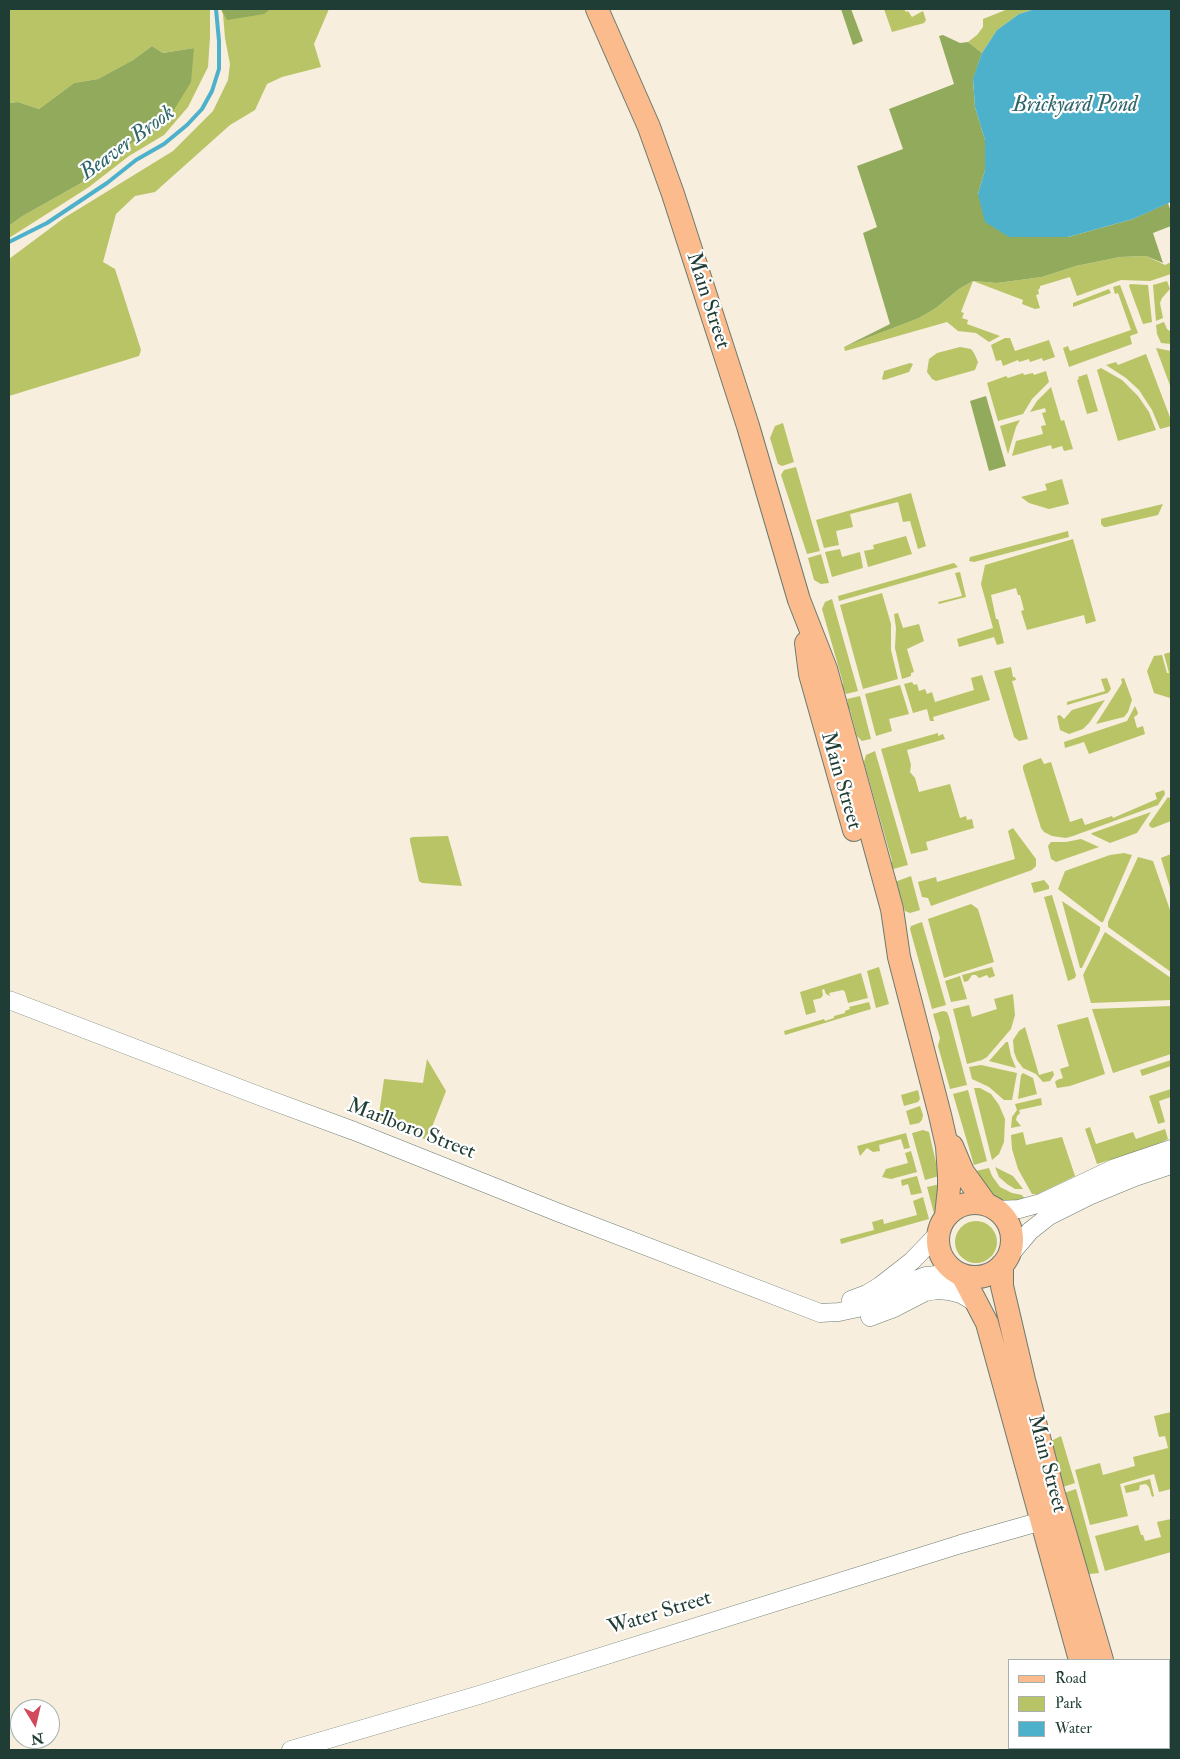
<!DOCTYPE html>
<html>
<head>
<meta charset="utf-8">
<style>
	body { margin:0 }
	#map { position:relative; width:1180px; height:1759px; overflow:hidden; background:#f7eedd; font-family:"IM FELL Double Pica",serif }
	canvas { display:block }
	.frame { position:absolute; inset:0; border:10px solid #1f3d34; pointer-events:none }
	.legend { position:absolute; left:1008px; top:1659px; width:162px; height:90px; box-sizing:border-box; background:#fff; border:1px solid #a5b1ae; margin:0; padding:6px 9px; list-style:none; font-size:15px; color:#1f3d34 }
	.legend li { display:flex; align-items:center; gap:10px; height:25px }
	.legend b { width:25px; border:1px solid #a5b1ae }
	.north { position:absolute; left:10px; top:1699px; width:50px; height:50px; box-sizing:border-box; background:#fff; border:1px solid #a5b1ae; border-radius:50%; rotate:171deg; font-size:14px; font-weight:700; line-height:20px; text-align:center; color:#1f3d34 }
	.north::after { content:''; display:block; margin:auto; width:18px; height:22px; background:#d1495b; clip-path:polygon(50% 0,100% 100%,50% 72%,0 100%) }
</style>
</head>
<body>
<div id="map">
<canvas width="1180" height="1759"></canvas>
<div class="frame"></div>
<ul class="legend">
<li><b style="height:6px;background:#fbbb8d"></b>Road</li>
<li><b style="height:14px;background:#b8c466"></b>Park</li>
<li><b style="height:14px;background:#4db1cc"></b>Water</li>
</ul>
<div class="north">N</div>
</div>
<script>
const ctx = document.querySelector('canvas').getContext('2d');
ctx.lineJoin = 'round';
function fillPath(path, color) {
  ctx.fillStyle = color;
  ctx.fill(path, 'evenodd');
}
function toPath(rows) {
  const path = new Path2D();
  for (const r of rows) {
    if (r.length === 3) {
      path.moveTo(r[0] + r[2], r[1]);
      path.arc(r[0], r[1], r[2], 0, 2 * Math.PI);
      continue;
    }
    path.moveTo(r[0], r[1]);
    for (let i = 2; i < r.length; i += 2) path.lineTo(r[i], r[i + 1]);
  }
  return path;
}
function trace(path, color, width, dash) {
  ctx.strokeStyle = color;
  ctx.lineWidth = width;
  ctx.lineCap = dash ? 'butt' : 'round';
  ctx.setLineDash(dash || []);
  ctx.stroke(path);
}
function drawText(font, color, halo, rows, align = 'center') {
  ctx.font = font + ' "IM FELL Double Pica",serif';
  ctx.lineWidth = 4.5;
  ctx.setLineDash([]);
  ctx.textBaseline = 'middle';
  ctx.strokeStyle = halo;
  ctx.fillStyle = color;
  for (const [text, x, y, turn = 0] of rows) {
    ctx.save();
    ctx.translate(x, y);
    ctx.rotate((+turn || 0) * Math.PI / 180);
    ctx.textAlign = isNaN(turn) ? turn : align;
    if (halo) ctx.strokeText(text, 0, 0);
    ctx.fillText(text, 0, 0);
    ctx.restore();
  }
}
fillPath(toPath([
	[9,9,210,9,210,37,208,67,188,107,164,135,129,156,89,187,9,238,9,226,21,217,97,174,133,142,164,126,194,48,163,53,152,46,133,60,98,79,74,83,39,109,18,102,9,103],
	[221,9,329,9,314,44,321,67,282,77,267,84,255,110,230,125,155,192,135,196,116,214,103,262,115,269,141,350,139,356,9,396,9,259,64,218,173,151,213,111,228,80,230,64,225,38,223,14],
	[884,9,904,9,906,12,908,11,912,17,923,11,926,20,924,23,892,32],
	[1008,9,1035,9,1019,14,997,30,982,53,968,42,977,35,983,27,983,19],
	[1146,256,1165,265,1171,262,1171,274,1150,281,1121,280,1077,296,1070,277,1040,286,1040,288,1038,290,1039,294,1036,295,1040,308,1035,309,1022,304,1023,300,973,281,961,312,964,313,962,318,968,320,967,324,1000,336,989,342,976,333,958,331,947,322,845,351,844,347,919,318,936,308,959,289,973,281,997,283,1042,277,1076,266,1120,257],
	[1167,281,1170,289,1162,298,1160,303,1163,318,1156,321,1153,285],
	[1130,284,1148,285,1152,322,1143,324,1129,286],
	[1120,285,1138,333,1130,336,1132,344,1069,367,1063,348,1068,346,1070,351,1131,330,1118,293,1115,294,1113,287],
	[1109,289,1111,293,1073,307,1073,303],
	[1164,322,1167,329,1171,332,1171,344,1161,343,1157,334,1156,325],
	[1005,338,1010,338,1015,351,1049,340,1055,357,1043,361,1042,358,1030,362,1029,359,1019,362,1018,360,1003,366,1001,360,996,361,991,345],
	[960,347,971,349,974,353,978,362,975,370,936,381,932,379,927,372,929,359,937,353],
	[1156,348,1171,351,1171,388],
	[1146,354,1171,420,1171,426,1160,429,1152,410,1139,390,1126,378,1106,365,1116,362,1118,365],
	[910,363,913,364,909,372,884,380,882,379,884,371],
	[1101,368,1122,380,1138,396,1149,412,1156,430,1118,441,1097,370],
	[1046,371,1049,382,1032,399,1023,414,998,421,987,383,1006,376,1008,378,1023,373,1024,375,1033,373,1034,375],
	[1087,374,1098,411,1087,414,1077,380,1079,379,1078,377],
	[1051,387,1061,421,1064,420,1073,449,1064,451,1062,446,1052,449,1051,445,1012,456,1016,441,1043,434,1041,426,1046,425,1042,413,1046,412,1045,408,1030,412,1037,401],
	[1020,420,1016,427,1008,454,1000,426],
	[783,423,794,462,782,466,778,464,770,438,775,426],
	[796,467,820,551,807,554,781,475,784,470],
	[1062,479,1069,504,1049,509,1029,503,1021,497,1047,490,1045,484],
	[911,493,926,546,918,549,910,521,903,522,898,502,850,514,853,527,836,531,839,545,824,548,816,520],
	[1163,504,1158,515,1106,527,1104,527,1101,524,1101,519,1104,518],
	[1068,531,1069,537,974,562,969,561,970,557,974,556],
	[906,536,912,554,868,567,864,551,874,549,873,545],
	[1073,539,1096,621,1086,624,1084,615,1027,630,1021,611,1024,610,1020,595,1018,595,1016,588,991,595,996,619,998,619,1004,643,997,645,994,637,959,647,957,639,993,628,981,584,985,565],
	[840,549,842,557,860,552,863,568,832,577,825,552],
	[821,554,829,583,821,584,814,580,808,558],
	[954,563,958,567,839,601,838,596],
	[960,572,966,597,939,604,938,602,962,596,955,573],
	[882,593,891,624,891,650,898,679,863,689,840,605],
	[832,599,858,691,846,694,844,690,839,691,843,683,822,609,825,602],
	[898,613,903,628,919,624,924,641,907,649,914,672,911,673,911,676,902,679,895,648,896,628,894,614],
	[1171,652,1171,698,1170,698,1154,693,1147,671,1154,656,1162,655,1167,673,1169,673,1164,654],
	[1011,667,1013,677,1015,677,1016,680,1012,681,1028,739,1019,741,1014,737,994,671],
	[982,675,990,700,933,717,934,721,930,721,927,709,913,713,904,684,912,682,914,685,917,684,919,691,925,689,927,694,932,692,935,702,974,690,971,678],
	[1107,678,1111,689,1108,693,1067,705,1067,702,1105,691,1101,679],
	[1124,678,1132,700,1128,712,1124,717,1096,724,1122,683,1121,679],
	[900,685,909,714,889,719,892,731,876,736,865,694],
	[860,696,871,739,866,740,862,741,857,736,850,710,844,705,848,703,847,699],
	[1105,700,1089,723,1083,729,1069,734,1060,730,1057,716,1060,715,1064,719,1072,710],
	[1135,706,1138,713,1137,715,1134,717,1137,728,1143,726,1145,734,1089,754,1084,742,1065,748,1064,742,1127,721],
	[938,733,938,736,943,734,945,739,907,750,911,765,910,772,915,778,919,792,950,784,960,818,966,816,967,820,972,819,974,828,926,842,928,850,911,854,881,749],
	[875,751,908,865,893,869,888,869,888,866,892,861,864,762,866,755],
	[1041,758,1044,764,1051,762,1070,822,1082,818,1085,825,1112,816,1113,818,1157,799,1155,793,1164,790,1165,794,1158,805,1073,836,1066,838,1052,836,1044,832,1041,828,1023,769,1023,766,1025,764],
	[1168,797,1171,799,1171,821,1153,828,1150,827,1149,824],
	[1151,812,1137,833,1110,843,1091,834,1092,833],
	[1013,828,1036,859,1036,866,1032,870,931,906,928,898,922,897,918,882,936,877,937,882,1015,859,1008,831],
	[448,836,462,886,422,883,419,881,410,841,410,838,413,837],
	[1081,839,1099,847,1056,862,1051,859,1048,846,1051,842,1066,842],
	[1124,853,1132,855,1103,922,1101,922,1058,889,1065,871,1110,855],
	[1171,854,1170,857,1171,862,1171,891,1161,858],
	[1138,857,1153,861,1171,913,1171,972,1108,927,1108,922],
	[911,876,920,910,910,913,905,911,898,887,892,883],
	[1044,880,1049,886,1049,889,1034,893,1031,883],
	[1052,895,1076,975,1075,978,1068,981,1044,897],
	[1062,901,1100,927,1100,930,1082,968,1080,968],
	[971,904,978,909,994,962,944,978,928,919],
	[922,922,946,1005,932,1009,910,929,911,926],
	[1105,932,1171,978,1171,1000,1091,1003,1083,975],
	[879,967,889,1004,876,1008,867,971],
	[992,967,995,976,989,978,987,975,979,978,976,975,972,975,968,981,964,982,962,975],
	[861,973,868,998,848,1003,845,992,843,990,829,993,830,996,826,994,824,989,822,990,823,995,821,998,813,1000,816,1012,806,1015,800,992],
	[960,976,967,999,951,1002,945,981],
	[1013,994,1015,1015,1011,1029,987,1057,982,1060,967,1064,953,1009,969,1005,972,1017,997,1009,994,999],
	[869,1002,871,1009,785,1035,784,1031,824,1019,825,1021,834,1018,834,1016,845,1013,845,1011,850,1009,849,1007],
	[1171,1006,1171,1054,1113,1073,1092,1009],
	[943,1011,947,1012,949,1017,967,1085,950,1089,938,1046,940,1038,933,1014],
	[1088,1017,1105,1074,1070,1086,1057,1088,1055,1082,1057,1080,1063,1078,1060,1069,1069,1066,1057,1025],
	[1025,1027,1039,1075,1053,1071,1054,1075,1050,1081,1043,1082,1036,1074,1023,1068,1017,1060,1014,1052,1013,1040,1019,1031],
	[1006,1042,1008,1042,1011,1056,1016,1068,989,1061],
	[427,1059,446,1091,427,1140,378,1121,384,1079,423,1083],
	[1171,1060,1171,1066,1142,1076,1140,1070],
	[981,1065,1017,1073,1012,1100,1004,1100,989,1087,972,1079,969,1067],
	[1023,1073,1033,1078,1037,1094,1018,1099,1021,1075],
	[974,1088,980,1088,991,1094,999,1105,1005,1119,1004,1142,999,1154,992,1160],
	[1171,1089,1171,1097,1159,1101,1165,1122,1158,1124,1149,1096],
	[918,1090,920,1099,918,1102,904,1106,901,1095],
	[968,1090,987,1161,974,1165,953,1094],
	[1041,1098,1042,1105,1019,1110,1020,1113,1017,1116,1016,1120,1021,1126,1011,1128,1012,1117,1017,1110,1015,1104],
	[920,1106,923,1115,922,1120,919,1123,910,1125,906,1111],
	[1090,1127,1096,1144,1133,1132,1136,1139,1165,1129,1168,1139,1154,1146,1097,1164,1085,1129],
	[923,1130,929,1132,939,1176,925,1180,912,1133],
	[1023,1132,1026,1145,1062,1137,1075,1176,1038,1194,1032,1194,1018,1169,1012,1149,1011,1135],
	[906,1133,910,1148,904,1149,901,1139,879,1145,880,1151,873,1152,867,1148,860,1156,857,1146],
	[911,1151,917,1172,891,1179,882,1177,886,1169,908,1163,905,1153],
	[995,1167,1013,1176,1023,1189,1015,1189,1007,1184,999,1177],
	[989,1168,992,1176,1000,1187,1012,1193,1022,1195,1026,1200,1005,1204,991,1196,976,1171],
	[917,1176,922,1193,911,1195,908,1184,902,1186,901,1180],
	[940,1184,938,1210,935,1217,927,1187],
	[923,1197,929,1219,841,1244,840,1239,874,1230,872,1222,883,1219,884,1224,917,1215,913,1201],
	[976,1242,21],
	[1171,1412,1171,1489,1159,1492,1154,1474,1120,1484,1128,1516,1090,1525,1075,1470,1100,1463,1103,1475,1135,1466,1133,1457,1168,1448,1165,1436,1159,1437,1154,1416],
	[1061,1436,1075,1483,1063,1487,1051,1441],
	[1150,1479,1154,1496,1152,1497,1149,1487,1146,1484,1140,1485,1139,1490,1126,1493,1124,1486],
	[1076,1489,1099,1573,1090,1574,1087,1571,1064,1493],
	[1171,1519,1171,1552,1105,1571,1095,1536,1138,1525,1141,1535,1143,1535,1145,1541,1161,1537,1157,1522]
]), '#b8c466');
fillPath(toPath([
	[221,9,270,9,264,14,227,20],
	[841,9,851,9,863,41,853,45],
	[943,35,960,43,968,42,982,53,973,80,975,107,985,140,985,170,978,194,1068,237,1133,219,1168,203,1171,212,1171,226,1153,233,1163,263,1146,256,1120,257,1076,266,1042,277,997,283,973,281,959,289,936,308,919,318,844,347,890,324,863,233,877,227,857,166,903,149,889,109,954,84,939,36],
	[152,46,163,53,194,48,191,82,164,126,133,142,97,174,21,217,9,226,9,103,18,102,39,109,74,83,98,79,133,60],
	[986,396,1006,466,989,471,970,401]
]), '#92aa5b');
fillPath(toPath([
	[1035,9,1171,9,1171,202,1133,219,1068,237,1009,237,985,222,978,194,985,170,985,140,975,107,973,79,982,53,997,30,1019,14]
]), '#4db1cc');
trace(toPath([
	[9,242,47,223,107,183,136,160,164,144,187,125,202,109,212,91,219,69,219,41,216,9]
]), '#4db1cc', 4);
const minor = toPath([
	[9,1000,262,1097,354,1131,557,1212,820,1313,839,1312,867,1306,882,1300,915,1280,926,1276,956,1273],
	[997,1210,1019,1209,1041,1203,1115,1168,1171,1149],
	[1008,1257,1030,1231,1049,1216,1089,1196,1135,1177,1171,1165],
	[851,1300,867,1294,880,1286,912,1261,938,1234],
	[870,1317,894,1308,925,1292,937,1290,949,1291,961,1294,978,1304],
	[291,1750,479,1695,961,1544,1042,1521]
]);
const major = toPath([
	[597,9,649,127,673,194,748,426,799,600,826,669,892,909,899,957,940,1115,947,1146,949,1176,949,1188,946,1216],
	[806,643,810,674,854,830],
	[952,1146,963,1172,986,1204],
	[975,1240,37],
	[1002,1265,1002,1286,1024,1380,1053,1491,1102,1660],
	[962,1275,987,1323,1080,1660],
	[1105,1748,1106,1750],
	[1126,1748,1127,1750]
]);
trace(minor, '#6b7b6f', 19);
trace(major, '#6b7b6f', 24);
trace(minor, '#fff', 18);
trace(major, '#fbbb8d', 22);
drawText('21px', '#1f3d34', '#fff', [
	["Main Street",707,301,72],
	["Main Street",840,781,74],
	["Marlboro Street",411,1130,21],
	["Main Street",1046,1464,75],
	["Water Street",660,1614,-17]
]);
drawText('italic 22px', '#2f6669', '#fff', [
	["Brickyard Pond",1075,106],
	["Beaver Brook",128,144,-36]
]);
</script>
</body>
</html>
